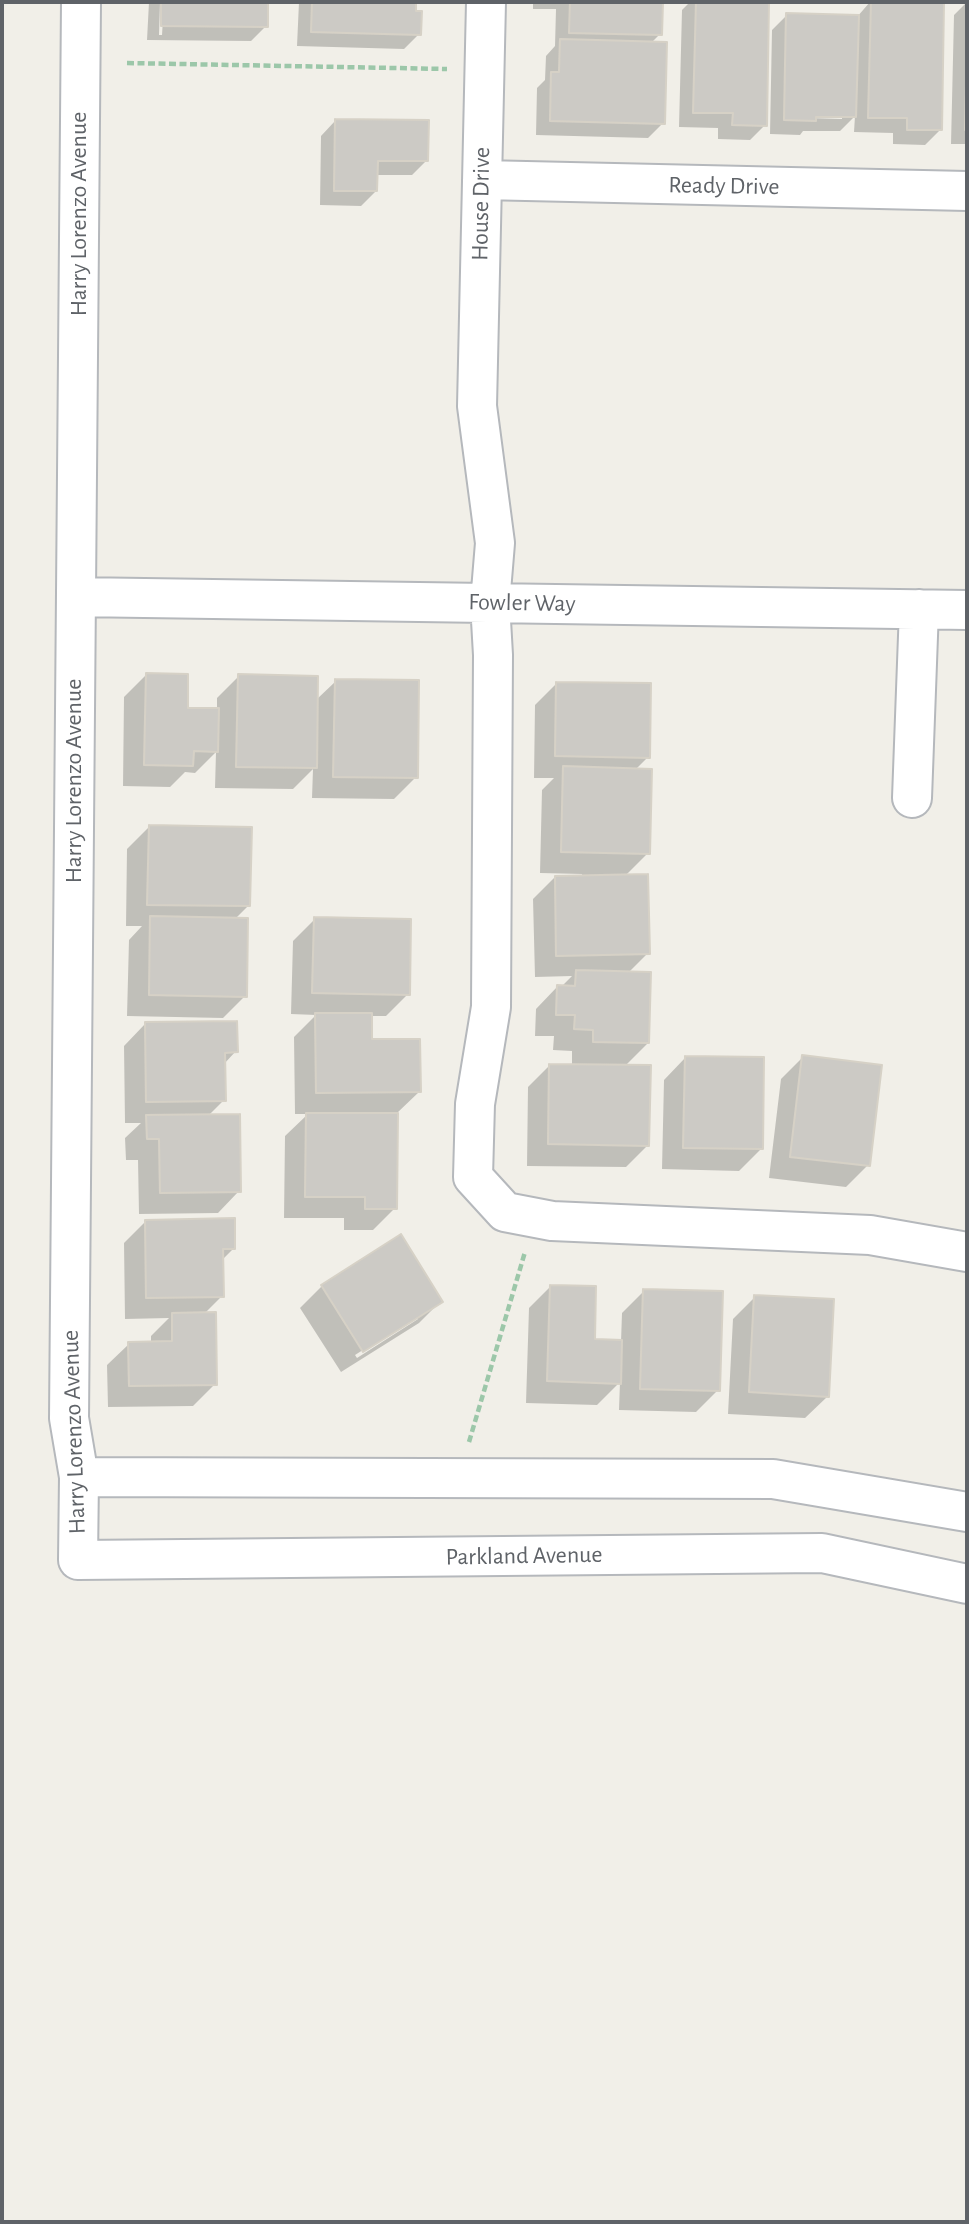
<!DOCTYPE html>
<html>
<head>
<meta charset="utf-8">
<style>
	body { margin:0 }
	#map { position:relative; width:969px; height:2224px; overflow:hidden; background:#f1efe8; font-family:"Alegreya Sans",sans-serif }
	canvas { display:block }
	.frame { position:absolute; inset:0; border:4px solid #5f6368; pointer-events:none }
</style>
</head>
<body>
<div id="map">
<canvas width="969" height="2224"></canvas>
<div class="frame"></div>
</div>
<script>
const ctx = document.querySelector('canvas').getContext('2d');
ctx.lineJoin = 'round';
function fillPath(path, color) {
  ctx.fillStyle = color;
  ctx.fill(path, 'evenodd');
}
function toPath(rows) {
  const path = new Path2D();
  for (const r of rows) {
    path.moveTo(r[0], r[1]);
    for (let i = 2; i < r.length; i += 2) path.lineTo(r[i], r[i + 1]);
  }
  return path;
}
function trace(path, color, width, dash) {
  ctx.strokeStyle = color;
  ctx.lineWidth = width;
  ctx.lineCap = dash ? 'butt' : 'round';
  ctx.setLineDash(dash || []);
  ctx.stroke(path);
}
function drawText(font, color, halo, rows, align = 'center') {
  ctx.font = font + ' "Alegreya Sans",sans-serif';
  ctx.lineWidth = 5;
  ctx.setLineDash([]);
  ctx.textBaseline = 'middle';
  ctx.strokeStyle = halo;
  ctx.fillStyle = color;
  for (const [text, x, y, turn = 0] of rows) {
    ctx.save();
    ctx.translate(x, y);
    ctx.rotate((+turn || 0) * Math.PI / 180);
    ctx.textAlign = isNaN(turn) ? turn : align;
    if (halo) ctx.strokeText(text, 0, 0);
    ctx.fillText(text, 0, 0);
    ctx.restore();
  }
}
fillPath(toPath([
	[149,2,160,2,159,35,162,35,164,2,266,2,266,26,251,41,147,40],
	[299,2,414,2,414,12,419,34,404,49,297,46],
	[533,2,661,2,660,34,651,43,663,123,648,138,536,135,537,88,545,80,546,56,555,46,556,9,533,9],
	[690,2,768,2,765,125,750,140,718,139,718,128,679,127,682,10],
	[870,2,943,2,940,130,925,145,893,144,893,133,854,132,855,116,840,131,803,131,800,135,770,134,772,30,787,15,857,17],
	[807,115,842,115,842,119,807,118],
	[967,2,967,144,951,144,954,15],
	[335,121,426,161,412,175,376,175,376,191,361,206,320,205,321,136],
	[146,675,186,709,217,710,217,698,239,676,316,700,336,681,416,777,394,799,312,798,313,769,293,789,215,788,216,752,195,773,185,772,170,787,123,786,124,697],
	[557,683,648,757,635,770,648,853,625,876,648,953,628,973,648,1043,624,1067,648,1145,626,1167,527,1166,528,1087,550,1065,572,1066,572,1051,553,1050,554,1036,535,1036,536,1009,557,987,561,987,572,976,535,977,533,899,555,877,582,877,582,874,540,873,542,790,554,778,534,778,535,705],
	[149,827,248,906,234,920,245,996,223,1018,127,1016,129,940,142,926,126,926,127,849],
	[315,919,408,994,386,1016,370,1016,370,1041,419,1092,397,1113,395,1208,373,1230,344,1230,344,1218,284,1218,285,1136,308,1114,295,1114,294,1037,316,1015,291,1014,293,941],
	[145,1024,236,1051,224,1064,224,1100,208,1116,239,1191,218,1213,139,1214,138,1160,126,1160,125,1138,141,1123,125,1123,124,1046],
	[803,1057,868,1165,846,1187,769,1178,781,1079],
	[685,1058,761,1149,739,1171,662,1169,664,1080],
	[145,1222,233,1249,221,1261,222,1296,204,1314,215,1384,193,1406,108,1407,107,1365,129,1344,151,1343,151,1336,169,1318,125,1319,124,1243],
	[401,1236,441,1301,419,1323,341,1372,300,1308,322,1286],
	[418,1315,418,1319,357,1358,355,1355],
	[551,1286,593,1341,621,1342,622,1313,644,1291,718,1390,696,1412,619,1410,620,1382,597,1405,526,1403,529,1308],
	[755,1297,827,1397,805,1418,728,1414,733,1319]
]), '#0003');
const building = toPath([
	[161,2,268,2,268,27,161,26,161,2],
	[312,2,416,2,416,11,422,11,421,35,311,32,312,2],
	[570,2,663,2,662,35,569,33,570,2],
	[696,2,769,2,767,126,732,125,733,113,693,113,696,2],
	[871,2,944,2,942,130,907,130,907,118,868,118,871,2],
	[786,13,859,15,856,117,816,117,816,121,784,120,786,13],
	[560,39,667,42,665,124,550,121,551,72,559,72,560,39],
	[967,42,967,130,965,130,967,42],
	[335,119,429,120,428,161,378,161,377,191,334,191,335,119],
	[146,673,188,674,188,708,219,708,218,752,194,751,193,766,144,765,146,673],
	[238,674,318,676,317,768,236,767,238,674],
	[335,679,419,680,418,778,333,777,335,679],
	[556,682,651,683,650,758,555,756,556,682],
	[563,766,652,769,650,854,561,852,563,766],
	[149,825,252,827,250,906,147,905,149,825],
	[648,874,650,954,556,956,555,876,648,874],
	[150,916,248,918,247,997,149,995,150,916],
	[314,917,411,919,410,995,312,993,314,917],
	[576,970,651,972,649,1043,593,1042,593,1030,574,1029,575,1015,556,1015,557,985,575,986,576,970],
	[315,1013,372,1013,372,1039,420,1039,421,1092,316,1093,315,1013],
	[237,1021,238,1052,225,1053,226,1101,146,1102,145,1022,237,1021],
	[802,1055,882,1065,870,1166,790,1157,802,1055],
	[685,1056,764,1057,763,1149,683,1148,685,1056],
	[549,1064,651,1065,649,1146,548,1144,549,1064],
	[306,1113,398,1113,397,1209,365,1209,365,1197,305,1197,306,1113],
	[240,1114,241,1192,160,1193,159,1139,147,1139,146,1115,240,1114],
	[235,1218,235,1249,223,1249,224,1297,146,1298,145,1220,235,1218],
	[401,1234,443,1302,363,1352,321,1285,401,1234],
	[550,1285,596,1286,595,1339,622,1340,621,1384,547,1381,550,1285],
	[643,1289,723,1291,720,1391,640,1389,643,1289],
	[754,1295,834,1299,829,1397,749,1392,754,1295],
	[216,1312,217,1385,129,1386,128,1342,172,1341,172,1313,216,1312]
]);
fillPath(building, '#cccac5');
trace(building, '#d6d1c6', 2);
const minor = toPath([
	[81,2,69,1418,79,1477,78,1560,822,1553,967,1584],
	[486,2,477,406,495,543,490,603,493,655,491,1007,475,1104,473,1177,505,1212,552,1221,870,1235,967,1252],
	[482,180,967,191],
	[76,597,967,610],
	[912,798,919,609],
	[79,1477,773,1479,967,1512]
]);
trace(minor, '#b5b8bc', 42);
trace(toPath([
	[127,63,447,69],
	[469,1442,525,1252]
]), '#9cc7a9', 4.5, [7, 3.5]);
trace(minor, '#fff', 38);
drawText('24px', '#5f6368', '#fff', [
	["Ready Drive",724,186,1],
	["House Drive",481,204,-89],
	["Harry Lorenzo Avenue",79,214,-90],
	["Fowler Way",522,603,1],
	["Harry Lorenzo Avenue",74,781,-90],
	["Harry Lorenzo Avenue",74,1432,-92],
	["Parkland Avenue",524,1556,-1]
]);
</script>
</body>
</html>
